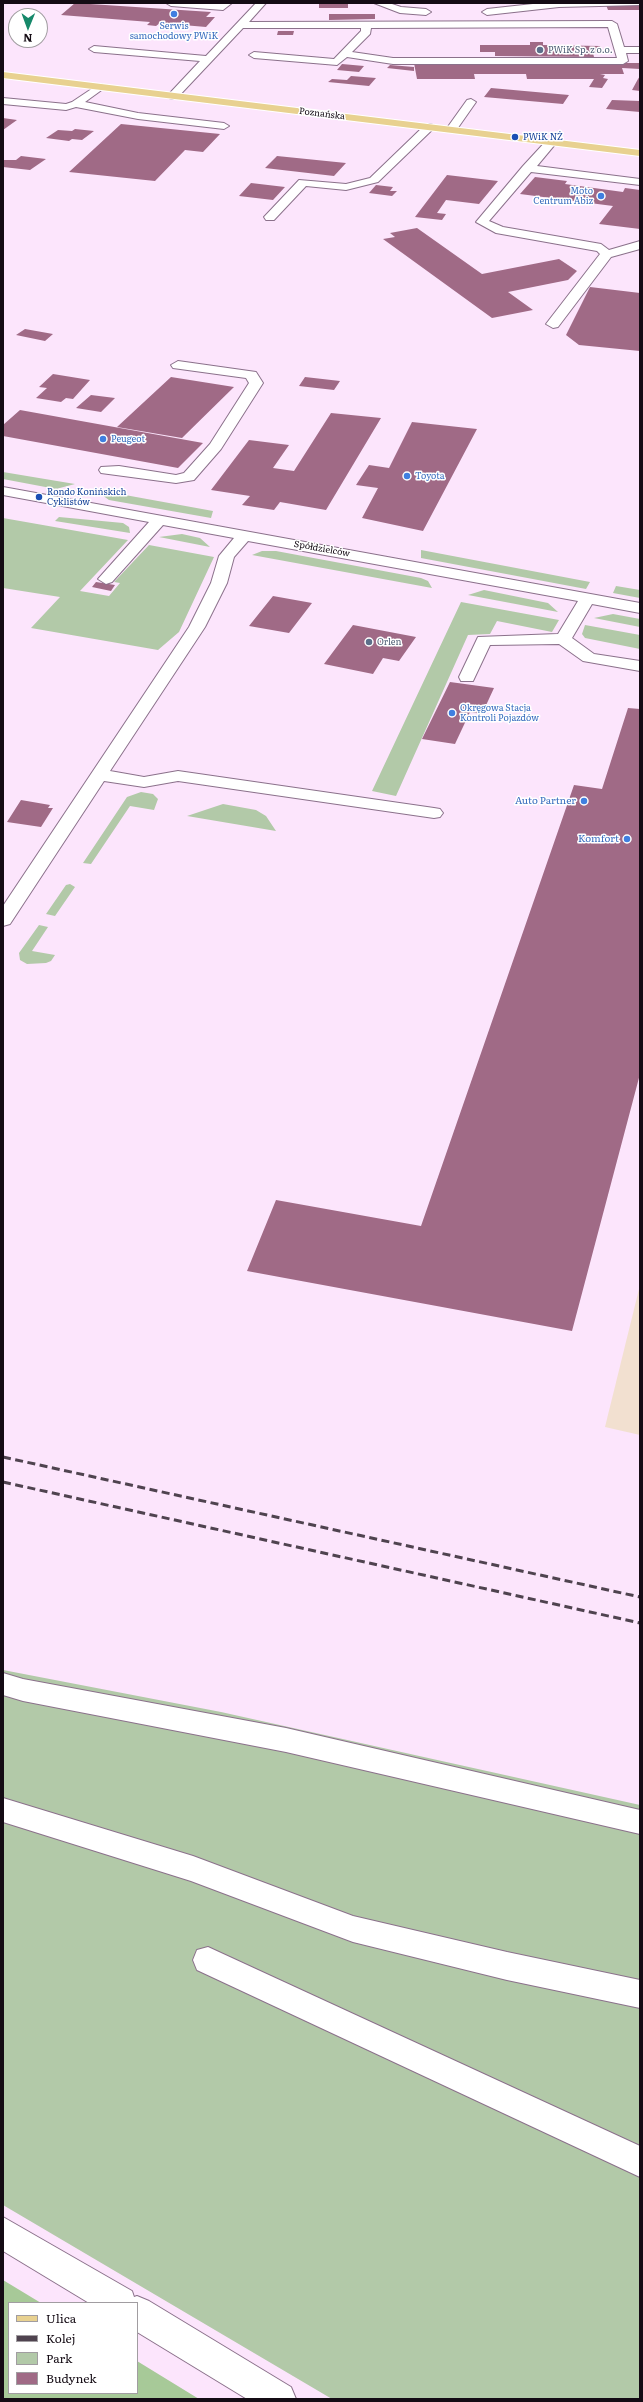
<!DOCTYPE html>
<html>
<head>
<meta charset="utf-8">
<style>
	body { margin:0 }
	#map { position:relative; width:643px; height:2402px; overflow:hidden; background:#fce5fc; font-family:Literata,serif }
	canvas { display:block }
	.frame { position:absolute; inset:0; border:4px solid #140b14; pointer-events:none }
	.legend { position:absolute; left:8px; top:2302px; width:130px; height:92px; box-sizing:border-box; background:#fff; border:1px solid #a19da1; margin:0; padding:5px 7px; list-style:none; font-size:12px; color:#140b14 }
	.legend li { display:flex; align-items:center; gap:8px; height:20px }
	.legend b { width:20px; border:1px solid #a19da1 }
	.north { position:absolute; left:8px; top:8px; width:40px; height:40px; box-sizing:border-box; background:#fff; border:1px solid #a19da1; border-radius:50%; rotate:181deg; font-size:11px; font-weight:700; line-height:16px; text-align:center; color:#140b14 }
	.north::after { content:''; display:block; margin:auto; width:14px; height:18px; background:#16896a; clip-path:polygon(50% 0,100% 100%,50% 72%,0 100%) }
</style>
</head>
<body>
<div id="map">
<canvas width="643" height="2402"></canvas>
<div class="frame"></div>
<ul class="legend">
<li><b style="height:5px;background:#e8d190"></b>Ulica</li>
<li><b style="height:5px;background:#4f434f"></b>Kolej</li>
<li><b style="height:11px;background:#b2c9a8"></b>Park</li>
<li><b style="height:11px;background:#a06a86"></b>Budynek</li>
</ul>
<div class="north">N</div>
</div>
<script>
const ctx = document.querySelector('canvas').getContext('2d');
ctx.lineJoin = 'round';
function fillPath(path, color) {
  ctx.fillStyle = color;
  ctx.fill(path, 'evenodd');
}
function toPath(rows) {
  const path = new Path2D();
  for (const r of rows) {
    path.moveTo(r[0], r[1]);
    for (let i = 2; i < r.length; i += 2) path.lineTo(r[i], r[i + 1]);
  }
  return path;
}
function trace(path, color, width, dash) {
  ctx.strokeStyle = color;
  ctx.lineWidth = width;
  ctx.lineCap = dash ? 'butt' : 'round';
  ctx.setLineDash(dash || []);
  ctx.stroke(path);
}
function drawText(font, color, halo, rows, align = 'center') {
  ctx.font = font + ' Literata,serif';
  ctx.lineWidth = 3;
  ctx.setLineDash([]);
  ctx.textBaseline = 'middle';
  ctx.strokeStyle = halo;
  ctx.fillStyle = color;
  for (const [text, x, y, turn = 0] of rows) {
    ctx.save();
    ctx.translate(x, y);
    ctx.rotate((+turn || 0) * Math.PI / 180);
    ctx.textAlign = isNaN(turn) ? turn : align;
    if (halo) ctx.strokeText(text, 0, 0);
    ctx.fillText(text, 0, 0);
    ctx.restore();
  }
}
fillPath(toPath([
	[640,1285,640,1435,605,1427]
]), '#f2e0d0');
fillPath(toPath([
	[3,472,75,484,56,489,3,479],
	[103,491,213,511,211,518,109,500,102,495],
	[59,517,123,523,129,527,130,533,55,521],
	[3,518,128,540,80,591,109,596,120,583,114,582,149,545,214,557,179,632,158,650,31,628,60,597,3,588],
	[182,534,200,538,210,547,159,537],
	[421,550,590,582,586,589,421,558],
	[262,551,276,551,421,578,428,581,432,588,252,555],
	[616,586,640,590,640,598,613,593],
	[484,590,548,603,558,612,468,595],
	[461,602,559,620,552,632,497,621,490,634,468,635,396,796,372,791],
	[613,614,640,619,640,627,594,618],
	[585,625,640,635,640,649,585,638,582,634],
	[141,792,153,794,158,799,154,810,130,806,91,864,83,863,127,797],
	[223,804,256,810,266,816,276,831,187,816],
	[70,884,75,887,55,916,46,914,66,885],
	[39,925,48,927,32,951,55,955,51,961,46,963,27,964,20,960,19,953],
	[3,1670,221,1712,640,1805,640,2399,332,2399,3,2205]
]), '#b2c9a8');
fillPath(toPath([
	[3,2280,41,2303,9,2303,9,2393,137,2393,137,2361,199,2399,3,2399]
]), '#a7c998');
fillPath(toPath([
	[75,3,211,12,206,17,215,17,206,27,160,23,156,26,147,25,150,22,61,15],
	[319,3,353,3,353,4,348,4,348,8,319,8],
	[606,5,640,5,640,10,608,10],
	[329,14,375,14,375,19,329,20],
	[278,31,294,31,293,35,277,35],
	[530,42,543,42,543,45,600,46,601,53,593,53,594,57,495,56,495,52,480,52,480,45,530,45],
	[414,63,640,63,640,69,622,68,624,74,600,74,605,75,603,78,608,79,602,88,589,87,594,79,527,79,526,74,474,74,475,79,417,79],
	[342,64,364,66,359,72,337,70],
	[390,65,414,67,414,71,387,68],
	[351,76,376,78,369,86,328,82,332,79,347,80],
	[640,76,640,91,632,90,638,79],
	[491,88,569,95,563,104,484,97],
	[612,100,640,101,640,112,606,109],
	[3,118,17,120,3,130],
	[121,124,220,134,203,152,185,150,155,181,69,172],
	[75,129,94,131,82,140,72,139,69,141,46,138,58,130,72,131],
	[21,156,46,159,30,170,3,167,3,160,16,160],
	[277,156,346,163,334,176,265,168],
	[447,175,498,181,479,204,446,200,437,213,446,214,442,220,415,217],
	[535,177,567,181,565,184,623,192,625,188,640,190,640,229,599,224,613,206,520,194],
	[251,183,285,187,273,200,239,196],
	[376,185,393,187,390,191,397,191,392,196,369,193],
	[417,228,482,274,559,259,577,271,568,280,508,292,533,310,492,318,383,239,395,237,390,233],
	[590,287,640,293,640,351,579,345,566,335],
	[25,329,53,334,45,341,16,335],
	[53,374,90,380,73,399,66,398,61,402,36,398,47,388,39,387],
	[171,377,234,387,182,438,117,427],
	[305,377,340,381,334,390,299,386],
	[91,395,115,398,101,412,76,408],
	[20,410,203,443,178,468,3,436,3,425],
	[331,413,381,418,326,510,280,502,274,510,242,505,250,496,211,490,249,440,289,445,273,468,294,471],
	[412,422,477,429,423,531,362,518,378,488,356,485,369,465,389,468],
	[96,582,115,585,111,591,92,587],
	[273,596,312,603,289,633,249,626],
	[353,625,416,637,399,661,383,658,373,674,324,664],
	[450,682,494,688,482,714,470,712,455,744,422,739],
	[628,708,640,709,640,1074,572,1331,247,1271,276,1200,421,1226,574,785,602,789],
	[21,800,50,805,48,808,53,808,41,827,7,822]
]), '#a06a86');
const minor = toPath([
	[166,3,221,4,232,3,223,10,171,6,166,3],
	[256,3,266,3,249,22,612,21,617,24,624,47,640,47,640,53,626,53,628,61,623,64,393,64,347,57,337,65,254,58,249,55,254,52,334,59,361,31,361,28,243,28,177,98,173,99,169,98,169,94,200,61,94,52,89,49,94,46,206,56,256,3],
	[608,27,617,58,393,58,352,52,370,34,371,28,608,27],
	[374,3,389,3,401,7,426,9,431,12,426,15,400,13,374,3],
	[542,3,640,3,640,5,559,7,487,15,482,12,487,9,542,3],
	[99,84,103,85,103,89,85,102,138,113,224,123,229,126,224,129,138,119,76,107,66,110,3,104,3,98,66,104,72,102,99,84],
	[471,99,476,102,455,132,447,132,447,128,467,100,471,99],
	[429,124,433,125,433,129,378,182,346,190,306,186,274,220,266,220,264,217,299,180,346,184,370,178,425,125,429,124],
	[551,139,557,142,537,166,640,179,640,185,531,172,489,221,503,227,601,244,609,250,640,241,640,249,611,257,558,327,553,328,546,324,600,254,597,251,496,233,476,222,523,166,547,140,551,139],
	[178,361,256,372,263,383,221,449,194,480,176,483,101,473,99,470,101,467,119,466,176,475,184,473,210,444,249,383,246,378,173,368,171,365,178,361],
	[3,487,640,603,640,613,592,604,572,638,594,654,640,661,640,671,583,661,559,644,490,645,473,681,461,681,459,677,478,637,558,634,578,601,248,541,234,557,227,583,205,627,110,771,144,777,178,771,434,808,440,809,443,813,440,817,434,818,178,781,144,787,104,781,10,924,3,926,3,906,189,627,211,583,219,556,234,538,163,525,112,582,106,584,98,579,149,522,3,495,3,487],
	[3,1673,23,1679,286,1728,640,1810,640,1834,286,1752,23,1701,3,1695,3,1673],
	[3,1798,193,1856,353,1916,507,1952,640,1980,640,2008,507,1980,353,1942,191,1881,3,1822,3,1798],
	[208,1947,640,2146,640,2177,197,1970,193,1960,197,1950,208,1947],
	[3,2217,132,2291,134,2297,137,2296,149,2301,291,2387,296,2399,247,2399,137,2332,137,2303,89,2303,3,2251,3,2217]
]);
const major = toPath([
	[3,72,640,150,640,156,3,78,3,72]
]);
trace(minor, '#8b718b', 2);
trace(major, '#fff', 2);
fillPath(minor, '#fff');
fillPath(major, '#e8d190');
trace(toPath([
	[3,1457,640,1597],
	[3,1482,640,1623]
]), '#4f434f', 3, [8, 4.5]);
for (const [x, y, r, color] of [
	[174,14,4,"#3f7fe0"],
	[540,50,4,"#5c6f8a"],
	[515,137,4,"#1a4fb4"],
	[601,196,4,"#3f7fe0"],
	[103,439,4,"#3f7fe0"],
	[407,476,4,"#3f7fe0"],
	[39,497,4,"#1a4fb4"],
	[369,642,4,"#5c6f8a"],
	[452,713,4,"#3f7fe0"],
	[584,801,4,"#3f7fe0"],
	[627,839,4,"#3f7fe0"]
]) {
  const dot = new Path2D();
  dot.arc(x, y, r, 0, 2 * Math.PI);
  ctx.fillStyle = color;
  ctx.fill(dot);
  trace(dot, '#fff', 1.5);
}
drawText('9px', '#366cbe', '#fff', [
	["Serwis",174,26,"center"],
	["samochodowy PWiK",174,36,"center"],
	["Moto",593,191,"right"],
	["Centrum Abiz",593,201,"right"],
	["Peugeot",111,439],
	["Toyota",415,476],
	["Okręgowa Stacja",460,708],
	["Kontroli Pojazdów",460,718]
], 'left');
drawText('9px', '#4e5e75', '#fff', [
	["PWiK Sp. z o.o.",548,50],
	["Orlen",377,642]
], 'left');
drawText('9px', '#140b14', '#fff', [
	["Poznańska",322,114,7],
	["Spółdzielców",322,549,10]
]);
drawText('9px', '#164399', '#fff', [
	["PWiK NŻ",523,137],
	["Rondo Konińskich",47,492],
	["Cyklistów",47,502]
], 'left');
drawText('10px', '#366cbe', '#fff', [
	["Auto Partner",576,801],
	["Komfort",619,839]
], 'right');
</script>
</body>
</html>
